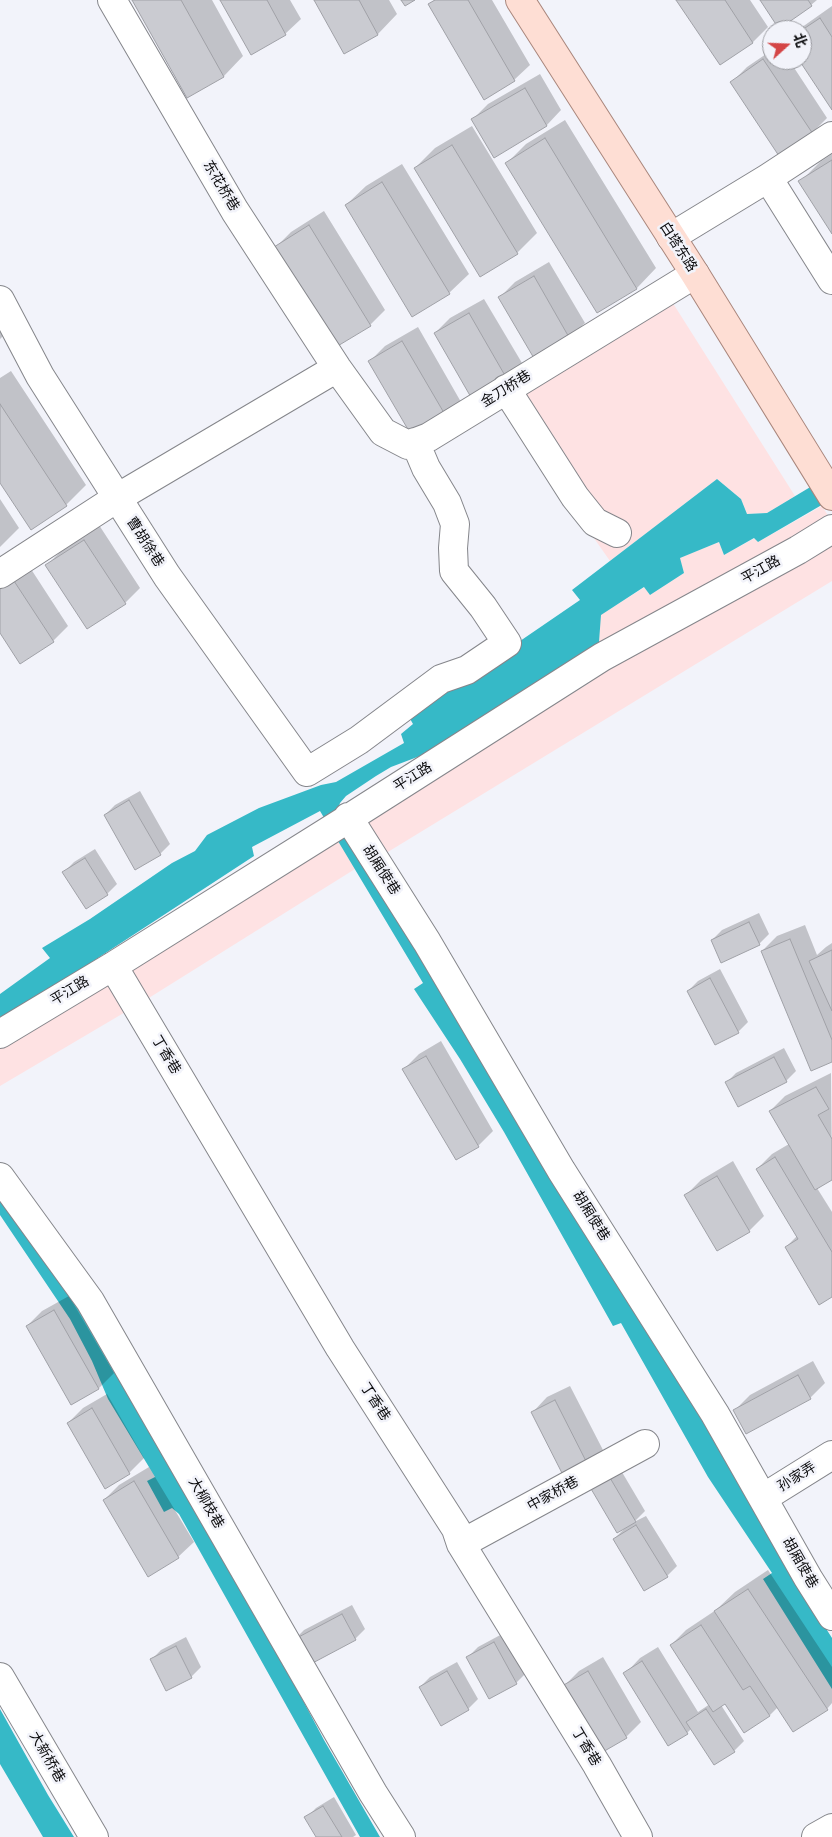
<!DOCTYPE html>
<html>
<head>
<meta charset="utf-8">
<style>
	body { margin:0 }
	#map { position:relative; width:832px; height:1837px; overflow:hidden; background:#f2f3fa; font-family:"PT Sans","Noto Sans SC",sans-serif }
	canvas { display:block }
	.north { position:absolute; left:762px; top:20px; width:50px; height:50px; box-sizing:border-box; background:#f2f3fa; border:1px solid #96979c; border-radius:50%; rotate:70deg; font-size:14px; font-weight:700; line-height:20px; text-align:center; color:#0c0c0e }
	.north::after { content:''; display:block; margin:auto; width:18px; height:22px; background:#d44546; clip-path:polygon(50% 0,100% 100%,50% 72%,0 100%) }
</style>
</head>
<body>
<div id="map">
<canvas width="832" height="1837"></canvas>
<div class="north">北</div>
</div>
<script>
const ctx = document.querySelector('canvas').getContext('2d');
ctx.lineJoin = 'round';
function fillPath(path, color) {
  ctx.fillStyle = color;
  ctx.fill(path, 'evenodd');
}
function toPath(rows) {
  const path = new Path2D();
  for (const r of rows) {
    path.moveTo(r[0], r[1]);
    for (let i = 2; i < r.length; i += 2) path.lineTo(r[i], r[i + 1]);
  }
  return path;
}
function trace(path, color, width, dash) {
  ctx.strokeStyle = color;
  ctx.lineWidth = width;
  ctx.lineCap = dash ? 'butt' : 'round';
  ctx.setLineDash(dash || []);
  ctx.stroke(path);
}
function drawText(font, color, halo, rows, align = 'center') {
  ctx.font = font + ' "PT Sans","Noto Sans SC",sans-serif';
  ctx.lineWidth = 5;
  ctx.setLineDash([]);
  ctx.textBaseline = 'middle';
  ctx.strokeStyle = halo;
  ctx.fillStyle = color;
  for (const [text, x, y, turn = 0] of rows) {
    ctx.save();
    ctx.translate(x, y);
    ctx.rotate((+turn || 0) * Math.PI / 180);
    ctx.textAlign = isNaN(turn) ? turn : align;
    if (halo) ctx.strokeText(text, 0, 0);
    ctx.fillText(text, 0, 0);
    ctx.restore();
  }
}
fillPath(toPath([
	[669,297,795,496,767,513,747,514,741,499,717,479,610,561,497,400],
	[822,506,832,522,832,581,378,858,355,869,144,1001,0,1086,0,1041,591,682,599,642,600,615,645,587,650,595,684,573,679,558,719,542,724,555,755,538,758,542]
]), '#fee2e3');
fillPath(toPath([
	[832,474,832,499,758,542,754,538,724,555,719,542,680,558,684,573,650,595,644,587,601,615,599,642,420,756,391,767,376,776,346,796,340,803,338,809,753,1506,797,1583,832,1638,832,1689,763,1579,772,1573,708,1477,621,1323,613,1326,504,1132,460,1059,414,989,423,983,320,811,252,847,254,856,0,1022,0,994,50,958,42,948,90,919,172,863,195,851,207,835,259,808,321,785,336,782,404,743,401,734,413,724,409,717,580,600,572,590,717,479,741,499,747,514,767,513],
	[0,1194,50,1260,189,1497,207,1533,282,1661,324,1740,380,1837,360,1837,179,1514,172,1508,164,1512,147,1481,155,1477,108,1399,92,1361,70,1319,0,1215],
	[0,1709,48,1795,74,1837,43,1837,0,1764]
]), '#36b9c7');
fillPath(toPath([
	[134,0,212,0,243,56,224,76,188,96],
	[222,0,290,0,301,19,285,34,252,53],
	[315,0,389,0,397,14,378,34,345,52],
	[434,0,492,0,530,65,514,80,430,4],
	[678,0,750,0,768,27,753,42,720,64],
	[761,0,817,0,811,5],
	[832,6,832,108,801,60,802,60,802,30,798,30],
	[772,50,772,60,789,60,827,118,812,133,732,82,747,67],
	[540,74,561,110,546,126,473,119,488,104],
	[565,120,656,268,637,288,598,312,507,163,526,144],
	[472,126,537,233,517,253,415,168,435,148],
	[832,154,832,232,800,182,820,162],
	[402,164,469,274,449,293,346,205,366,186],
	[324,211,385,310,370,325,276,247,291,232],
	[549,262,585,323,569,338,500,297,515,282],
	[484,299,522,363,506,378,435,333,450,318],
	[418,327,461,402,413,436,370,361,385,346],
	[0,331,3,336,0,339],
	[11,371,86,485,66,505,0,481,0,378],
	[0,499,19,528,0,547],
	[99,525,140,588,125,603,47,565,62,550],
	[29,566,68,626,53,641,0,631,0,586],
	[140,791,170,844,160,854,105,815,115,805],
	[95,849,117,884,107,894,64,872,74,862],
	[759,913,769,934,759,944,712,940,722,930],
	[805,925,817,955,826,947,832,943,832,1061,762,951,777,936],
	[720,969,748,1022,738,1032,688,991,698,981],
	[441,1041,493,1131,478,1146,404,1069,419,1054],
	[784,1048,796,1071,786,1081,726,1083,736,1073],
	[831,1073,832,1179,817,1188,832,1212,832,1295,786,1247,797,1236,757,1169,772,1154,789,1144,770,1111,785,1096],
	[733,1161,764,1216,749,1231,686,1195,701,1180],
	[69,1296,114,1373,99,1388,72,1404,27,1326,42,1311],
	[813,1361,825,1383,810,1398,735,1410,750,1395],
	[570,1386,603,1450,588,1466,532,1413,547,1397],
	[107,1394,144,1458,129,1473,68,1423,83,1408],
	[616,1462,645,1511,634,1522,646,1516,677,1566,667,1576,614,1539,626,1527,588,1482],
	[149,1467,194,1542,178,1557,104,1500,119,1485],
	[768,1570,832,1667,832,1703,827,1709,778,1707,770,1715,725,1702,721,1705,744,1741,734,1751,692,1728,687,1733,625,1674,640,1658,658,1647,698,1712,710,1704,671,1645,686,1630,716,1610,735,1592],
	[352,1605,365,1629,355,1639,294,1640,304,1630],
	[504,1633,526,1673,516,1683,468,1657,478,1647],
	[186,1637,201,1667,191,1677,151,1660,161,1650],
	[603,1657,641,1722,626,1737,564,1686,579,1671],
	[457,1662,478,1699,468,1709,420,1687,430,1677],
	[334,1797,356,1835,353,1837,317,1837,306,1818,316,1808]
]), '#0003');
const building = toPath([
	[132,0,181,0,224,77,187,98,132,0],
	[220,0,267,0,286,35,251,55,220,0],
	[314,0,359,0,378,35,344,54,314,0],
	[401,0,415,0,405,6,401,0],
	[435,0,468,0,515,81,484,100,428,4,435,0],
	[676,0,725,0,753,43,720,65,676,0],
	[760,0,808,0,812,6,779,29,760,0],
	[820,18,832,37,832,110,799,60,802,60,802,30,820,18],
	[763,59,813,134,779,156,730,82,763,59],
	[525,88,547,126,494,158,471,119,525,88],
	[545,138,637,289,597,313,505,163,545,138],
	[452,145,518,254,480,277,414,168,452,145],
	[832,160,832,234,798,181,832,160],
	[382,182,450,294,412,317,345,205,382,182],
	[309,225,371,326,336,347,274,247,309,225],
	[534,276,570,339,535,360,498,297,534,276],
	[469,313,507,379,472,399,434,333,469,313],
	[402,341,447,418,413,438,368,361,402,341],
	[0,404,67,506,31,530,0,483,0,404],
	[84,540,126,604,87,629,45,565,84,540],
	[14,581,54,642,20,664,0,633,0,589,14,581],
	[129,800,161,855,135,870,104,815,129,800],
	[85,858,108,895,86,909,62,872,85,858],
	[749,922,760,945,721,963,711,940,749,922],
	[790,939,832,1040,832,1062,811,1071,761,951,790,939],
	[832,950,832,1011,809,961,832,950],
	[710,978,739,1033,715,1045,687,991,710,978],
	[426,1056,479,1147,456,1160,402,1069,426,1056],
	[774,1057,787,1082,738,1107,725,1082,774,1057],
	[816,1087,829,1109,818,1115,832,1139,832,1180,815,1190,769,1111,816,1087],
	[775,1157,832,1252,832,1297,819,1305,785,1247,798,1239,756,1169,775,1157],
	[717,1176,750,1232,717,1251,684,1195,717,1176],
	[54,1310,99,1389,71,1405,26,1326,54,1310],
	[798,1375,811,1399,746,1434,733,1410,798,1375],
	[555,1400,589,1467,565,1479,531,1412,555,1400],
	[92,1408,130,1474,105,1489,67,1423,92,1408],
	[606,1471,636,1522,617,1533,587,1482,606,1471],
	[134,1481,179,1558,148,1577,103,1500,134,1481],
	[636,1525,668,1577,644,1591,613,1539,636,1525],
	[748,1589,828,1710,793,1732,714,1611,748,1589],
	[342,1614,356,1640,307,1666,293,1640,342,1614],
	[701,1625,743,1690,750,1686,770,1716,744,1733,725,1704,713,1712,670,1645,701,1625],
	[494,1642,517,1684,489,1699,466,1657,494,1642],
	[176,1646,192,1678,166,1691,150,1659,176,1646],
	[642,1661,688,1734,668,1746,623,1673,642,1661],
	[447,1671,469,1710,441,1726,419,1687,447,1671],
	[588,1671,627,1738,601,1753,562,1686,588,1671],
	[706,1709,735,1752,714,1765,686,1722,706,1709],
	[323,1806,342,1837,316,1837,304,1817,323,1806]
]);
fillPath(building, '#cacbd1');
trace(building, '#a0a1a7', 1);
const minor = toPath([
	[112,0,235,211,337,368,383,432,408,445,429,437,695,274],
	[768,178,832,280],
	[671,237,768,178,832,136],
	[0,300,40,376,167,576,307,772,359,740,441,679,467,670,507,643,483,607,454,571,453,548,455,524,447,503,426,468,415,442],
	[506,389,575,497,595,522,617,533],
	[0,574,117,498,337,368],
	[348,817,427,942,561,1170,715,1414,808,1578,832,1616],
	[113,966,340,1348,456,1529,461,1544,597,1765,638,1837],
	[0,1034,113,966,346,820,602,657,798,550,832,529],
	[0,1177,90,1301,373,1793,401,1837],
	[763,1498,832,1455],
	[461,1544,645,1444],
	[0,1677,94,1837],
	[816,1837,832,1828]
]);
const major = toPath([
	[520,0,695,274,832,496]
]);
trace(minor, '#85868b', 30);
trace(major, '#a9867c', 30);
trace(minor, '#fff', 28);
trace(major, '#feded4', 28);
drawText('14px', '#0c0c0e', '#f2f3fa', [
	["东花桥巷",221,186,59],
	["白塔东路",678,247,57],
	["金刀桥巷",506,389,-32],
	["曹胡徐巷",145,542,57],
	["平江路",761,570,-29],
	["平江路",413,777,-32],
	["胡厢使巷",381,870,57],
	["平江路",70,991,-31],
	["丁香巷",166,1055,59],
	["胡厢使巷",591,1216,58],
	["丁香巷",375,1402,57],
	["孙家弄",797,1477,-32],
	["中家桥巷",553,1494,-29],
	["大柳枝巷",206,1503,60],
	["胡厢使巷",800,1563,60],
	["丁香巷",586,1747,59],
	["大新桥巷",47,1757,60]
]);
</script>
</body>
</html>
